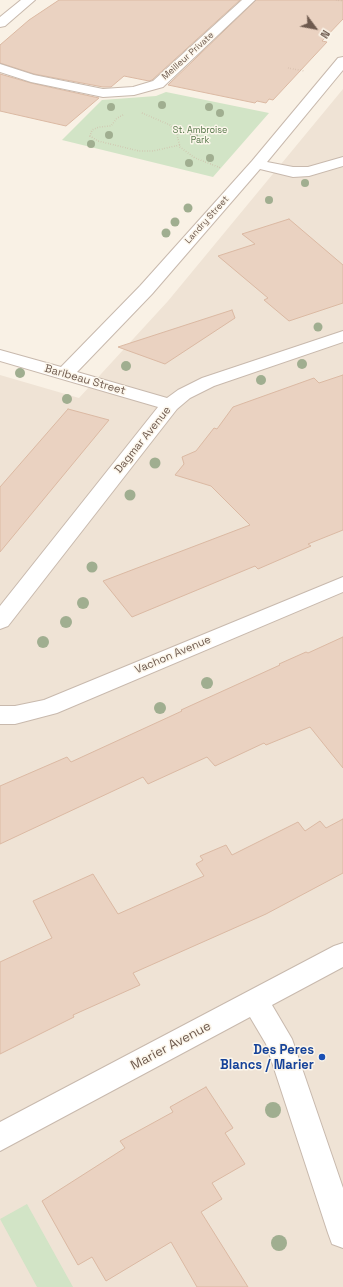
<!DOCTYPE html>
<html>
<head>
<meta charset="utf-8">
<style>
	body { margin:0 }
	#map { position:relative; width:343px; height:1287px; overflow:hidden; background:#f9f1e5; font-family:"Space Grotesk",sans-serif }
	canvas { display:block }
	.north { position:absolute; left:295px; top:8px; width:40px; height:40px; -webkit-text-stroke:3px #fcf6eb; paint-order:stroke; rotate:122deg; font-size:11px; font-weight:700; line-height:16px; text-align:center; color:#6e5a4e }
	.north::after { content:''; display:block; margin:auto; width:14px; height:18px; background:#6e5a4e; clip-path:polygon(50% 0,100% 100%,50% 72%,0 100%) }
</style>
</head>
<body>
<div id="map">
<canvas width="343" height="1287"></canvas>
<div class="north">N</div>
</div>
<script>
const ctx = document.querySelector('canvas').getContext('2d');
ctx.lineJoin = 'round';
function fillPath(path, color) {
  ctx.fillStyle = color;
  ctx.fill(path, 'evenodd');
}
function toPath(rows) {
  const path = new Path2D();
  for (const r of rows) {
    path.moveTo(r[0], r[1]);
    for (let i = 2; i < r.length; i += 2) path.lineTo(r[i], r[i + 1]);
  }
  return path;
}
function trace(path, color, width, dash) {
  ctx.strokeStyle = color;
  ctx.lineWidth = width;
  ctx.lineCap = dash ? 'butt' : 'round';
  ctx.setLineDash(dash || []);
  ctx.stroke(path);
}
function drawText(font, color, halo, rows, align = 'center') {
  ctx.font = font + ' "Space Grotesk",sans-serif';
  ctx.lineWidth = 3;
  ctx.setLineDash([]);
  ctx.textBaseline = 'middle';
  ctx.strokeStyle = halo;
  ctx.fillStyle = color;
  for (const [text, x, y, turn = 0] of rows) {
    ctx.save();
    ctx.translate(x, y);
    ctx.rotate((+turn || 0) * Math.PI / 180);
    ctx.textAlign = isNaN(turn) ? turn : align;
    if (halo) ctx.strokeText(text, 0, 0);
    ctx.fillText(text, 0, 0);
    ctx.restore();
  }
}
fillPath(toPath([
	[343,89,343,1287,0,1287,0,375,79,398,168,301]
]), '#efe3d5');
fillPath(toPath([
	[166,92,269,113,213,177,62,140,102,100,156,96],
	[27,1204,73,1287,37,1287,0,1219]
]), '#d2e4c6');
const building = toPath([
	[59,0,240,0,152,80,149,81,124,76,111,87,103,87,34,74,0,63,0,45,29,20,59,0],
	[256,0,343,0,343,19,322,41,327,42,273,100,269,99,266,103,257,101,255,103,168,85,256,0],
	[0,74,31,83,99,98,66,126,0,111,0,74],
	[289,219,343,265,343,303,289,321,264,300,268,298,218,256,255,244,242,234,289,219],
	[232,310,235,318,165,364,118,347,232,310],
	[343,375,343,530,308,544,311,546,258,569,255,566,132,617,103,581,250,525,211,486,175,475,184,464,182,457,196,451,214,428,217,429,233,407,314,378,319,383,343,375],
	[68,409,109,420,0,552,0,487,68,409],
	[343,637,343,768,310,727,266,745,264,743,215,766,207,757,148,784,143,777,0,844,0,786,67,757,71,762,182,711,181,710,280,665,279,664,306,652,308,653,343,637],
	[343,819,343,873,266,914,133,973,140,985,73,1015,74,1017,0,1054,0,962,52,938,33,901,93,874,118,914,204,876,196,864,203,860,200,856,226,845,232,855,298,822,305,831,320,821,326,828,343,819],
	[206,1087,233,1128,225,1133,245,1164,212,1183,222,1199,201,1212,248,1287,197,1287,171,1242,106,1281,92,1257,78,1265,42,1201,125,1148,120,1141,173,1112,170,1107,206,1087]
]);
fillPath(building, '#ead2c1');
trace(building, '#dbb9a3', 1);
const minor = toPath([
	[21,0,35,0,5,26,0,27,0,17,21,0],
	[242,0,255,0,163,87,134,95,103,97,31,82,0,72,0,64,34,75,103,89,133,87,153,81,242,0],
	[343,57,343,70,267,162,293,167,308,167,343,157,343,166,309,176,293,177,260,169,152,294,77,372,167,398,178,390,202,378,343,331,343,342,214,386,190,398,177,409,8,626,0,629,0,606,158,407,0,361,0,350,61,367,140,286,252,161,338,58,343,57],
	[343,577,343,592,57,713,15,724,0,724,0,706,15,706,44,700,343,577]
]);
const tertiary = toPath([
	[343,943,343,967,272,1005,292,1039,343,1188,343,1248,332,1244,328,1233,266,1044,250,1017,0,1151,0,1122,334,946,343,943]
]);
trace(minor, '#c8b9ad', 2);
trace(tertiary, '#c8b9ad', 2);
trace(toPath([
	[336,0,343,1],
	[288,68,304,71],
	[142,113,170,125,177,134,180,147,195,158,221,168],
	[123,115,117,118,111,126,99,127,92,130,90,136,98,141,139,151,153,151,180,145]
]), '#cfb5a4', 1.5, [0.5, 2]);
fillPath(minor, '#fff');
fillPath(tertiary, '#fff');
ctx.fillStyle = '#a0ae90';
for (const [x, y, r] of [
	[162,105,4],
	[111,107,4],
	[209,107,4],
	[220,113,4],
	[194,134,4],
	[109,135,4],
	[91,144,4],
	[210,158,4],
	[189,163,4],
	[305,183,4],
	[269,200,4],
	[188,208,4.5],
	[175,222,4.5],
	[166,233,4.5],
	[318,327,4.5],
	[302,364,5],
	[126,366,5],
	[20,373,5],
	[261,380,5],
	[67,399,5],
	[155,463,5.5],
	[130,495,5.5],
	[92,567,5.5],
	[83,603,6],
	[66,622,6],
	[43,642,6],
	[207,683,6],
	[160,708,6],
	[273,1110,8],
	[279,1243,8]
]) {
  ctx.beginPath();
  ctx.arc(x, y, r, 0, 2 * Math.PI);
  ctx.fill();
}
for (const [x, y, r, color] of [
	[322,1057,4,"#1a4fb4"]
]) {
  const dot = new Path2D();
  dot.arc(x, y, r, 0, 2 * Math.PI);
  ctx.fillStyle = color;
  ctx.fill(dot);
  trace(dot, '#fcf6eb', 1.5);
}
drawText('9px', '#6e5a4e', '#fcf6eb', [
	["Meilleur Private",188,56,-42],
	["Landry Street",207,220,-48]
]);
drawText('9px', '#57784b', '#fcf6eb', [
	["St. Ambroise",200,131],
	["Park",200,141]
]);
drawText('11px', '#6e5a4e', '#fcf6eb', [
	["Baribeau Street",85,380,16],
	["Dagmar Avenue",143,440,-51],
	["Vachon Avenue",173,655,-23]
]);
drawText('13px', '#6e5a4e', '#fcf6eb', [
	["Marier Avenue",171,1046,-28]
]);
drawText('bold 13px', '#164399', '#fcf6eb', [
	["Des Peres",314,1050],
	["Blancs / Marier",314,1065]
], 'right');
</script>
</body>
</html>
